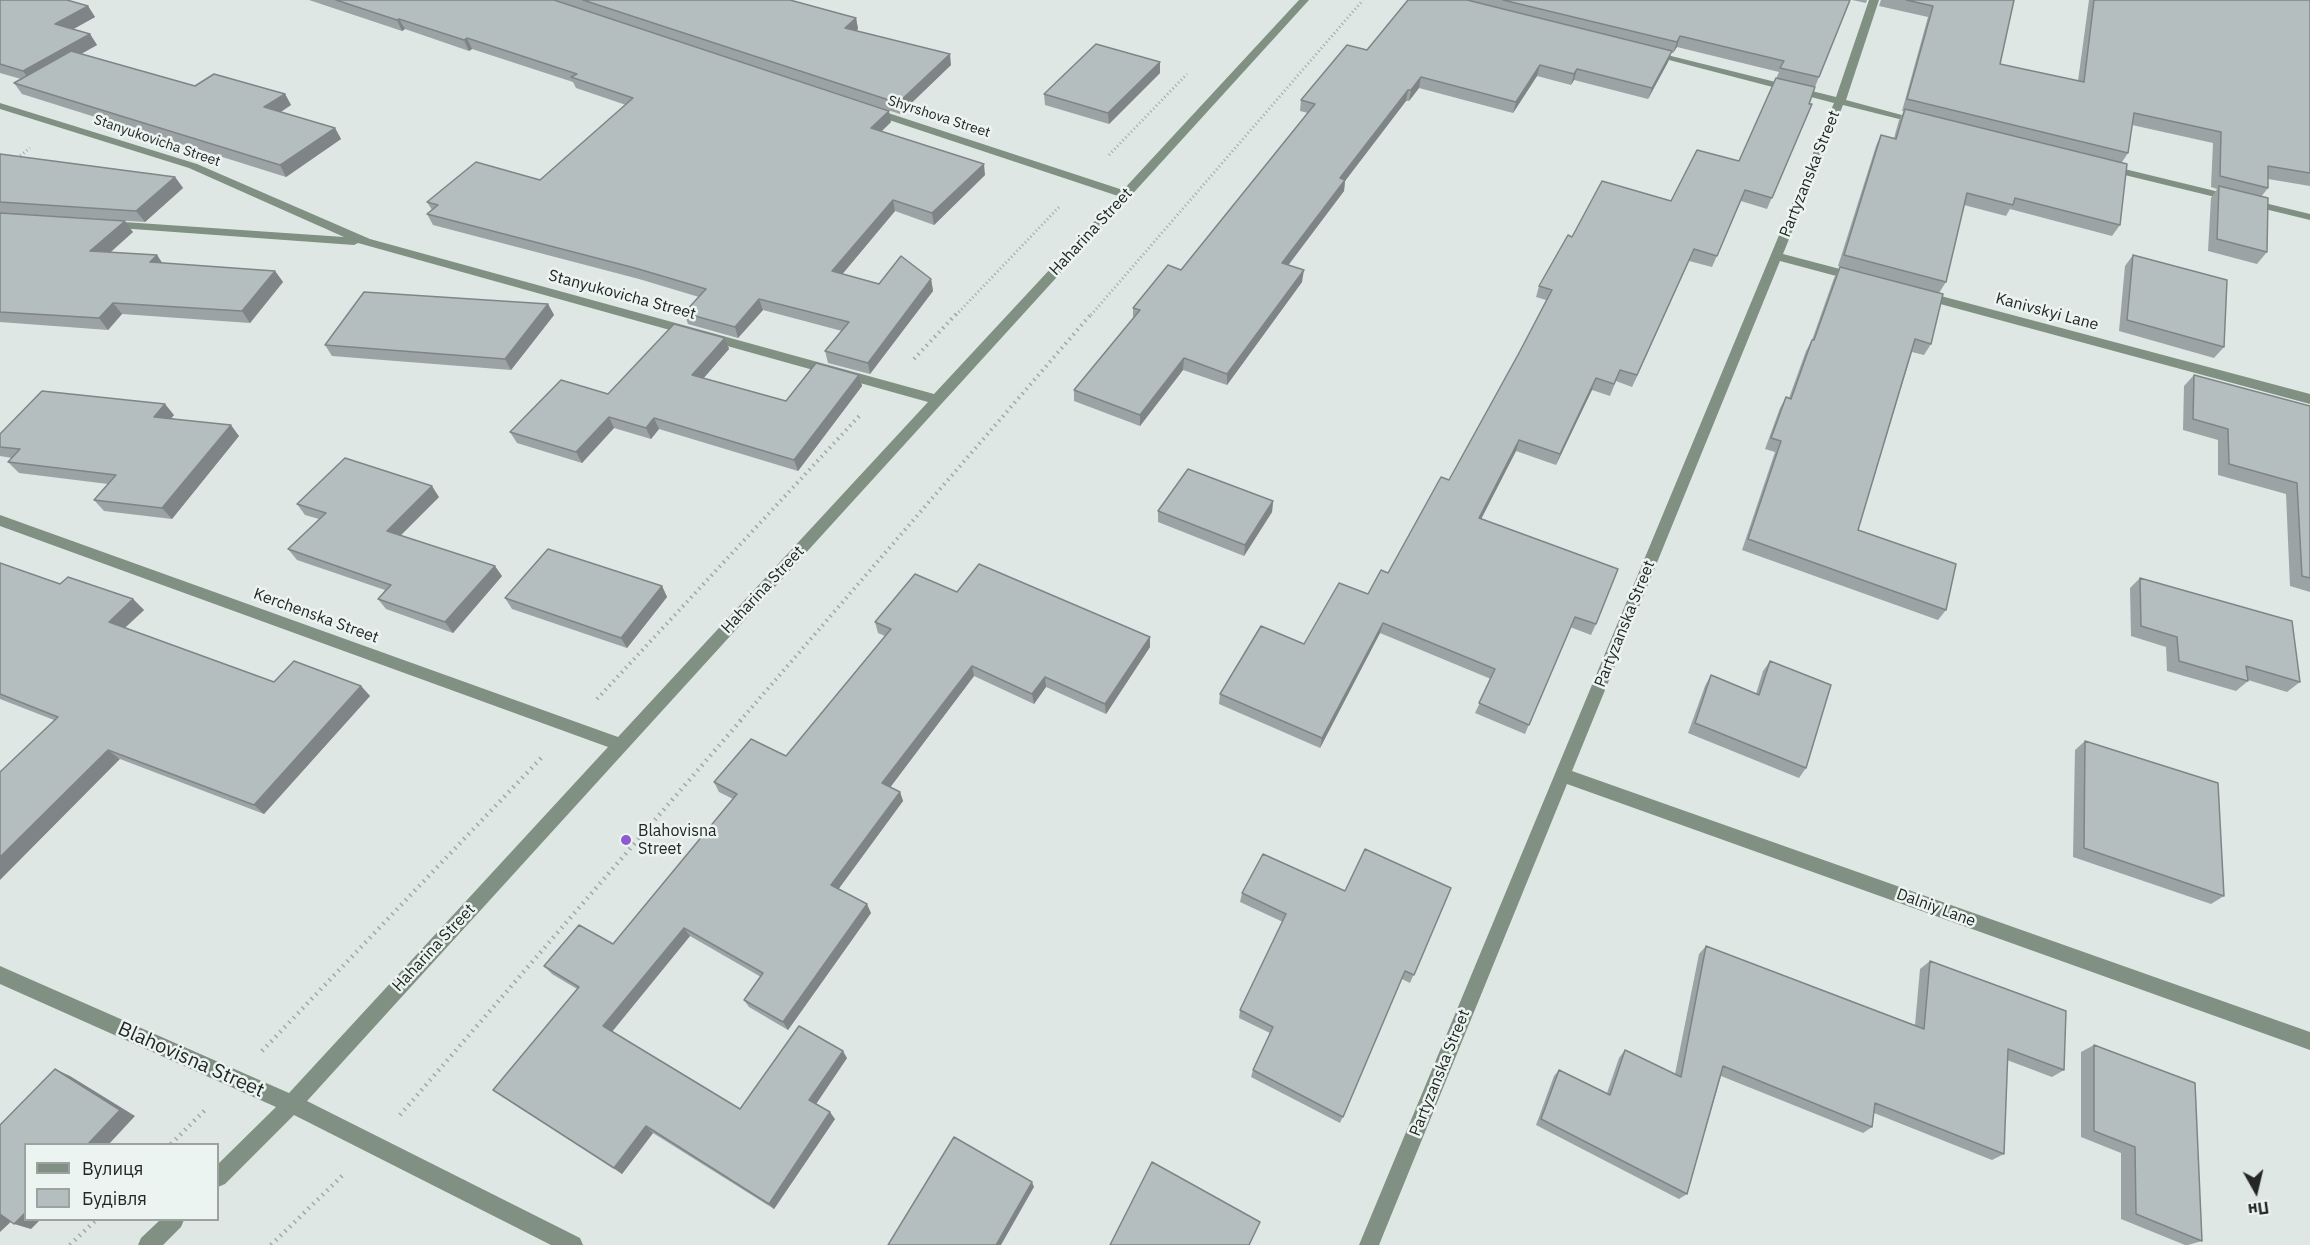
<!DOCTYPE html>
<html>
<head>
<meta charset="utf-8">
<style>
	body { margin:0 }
	#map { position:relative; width:2310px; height:1245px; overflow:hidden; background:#dee7e4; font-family:"IBM Plex Sans",sans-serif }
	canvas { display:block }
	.legend { position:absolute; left:24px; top:1143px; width:195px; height:78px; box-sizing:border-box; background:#ebf4f1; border:2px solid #9ba2a0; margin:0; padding:8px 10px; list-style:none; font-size:18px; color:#242726 }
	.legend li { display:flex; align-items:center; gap:12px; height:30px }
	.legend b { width:30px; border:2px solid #9ba2a0 }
	.north { position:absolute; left:2226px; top:1161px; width:60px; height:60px; -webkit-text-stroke:4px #ebf4f1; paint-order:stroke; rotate:172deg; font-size:16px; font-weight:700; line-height:24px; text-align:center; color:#242726 }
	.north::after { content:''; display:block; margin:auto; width:21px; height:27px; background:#242726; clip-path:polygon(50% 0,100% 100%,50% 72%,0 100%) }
</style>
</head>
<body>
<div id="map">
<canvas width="2310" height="1245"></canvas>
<ul class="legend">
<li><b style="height:8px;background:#809082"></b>Вулиця</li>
<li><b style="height:16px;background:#b5bebf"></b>Будівля</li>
</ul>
<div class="north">Пн</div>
</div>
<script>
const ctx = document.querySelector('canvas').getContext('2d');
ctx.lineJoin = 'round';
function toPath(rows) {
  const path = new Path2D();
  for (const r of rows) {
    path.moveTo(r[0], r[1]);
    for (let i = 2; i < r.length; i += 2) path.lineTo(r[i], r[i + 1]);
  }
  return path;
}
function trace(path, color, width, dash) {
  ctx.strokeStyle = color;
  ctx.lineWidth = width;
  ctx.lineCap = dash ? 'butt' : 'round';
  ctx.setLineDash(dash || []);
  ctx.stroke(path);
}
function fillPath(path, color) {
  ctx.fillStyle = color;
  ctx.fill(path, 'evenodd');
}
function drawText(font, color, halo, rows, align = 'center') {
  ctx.font = font + ' "IBM Plex Sans",sans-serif';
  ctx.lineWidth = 5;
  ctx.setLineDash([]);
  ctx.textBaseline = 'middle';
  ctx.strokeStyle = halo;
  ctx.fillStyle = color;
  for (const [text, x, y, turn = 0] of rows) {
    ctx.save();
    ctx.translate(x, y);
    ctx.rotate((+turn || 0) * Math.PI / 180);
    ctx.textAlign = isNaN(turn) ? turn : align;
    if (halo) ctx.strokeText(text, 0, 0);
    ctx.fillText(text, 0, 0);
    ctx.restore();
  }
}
trace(toPath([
	[1109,155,1187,74],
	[17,158,30,148],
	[956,315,1060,206],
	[1091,315,1363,0]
]), '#a1a8a5', 3, [1, 3]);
trace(toPath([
	[914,359,957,313],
	[597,699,861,414],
	[740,721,1092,313]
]), '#a1a8a5', 4, [1.5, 4.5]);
trace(toPath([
	[262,1051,544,755],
	[400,1115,742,719],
	[171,1144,207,1108],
	[70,1245,96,1220],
	[271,1245,345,1173]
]), '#a1a8a5', 4.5, [1.5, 5]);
fillPath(toPath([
	[1299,0,1309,0,307,1101,580,1238,583,1245,551,1245,294,1115,225,1184,218,1187,218,1164,276,1107,0,984,0,966,289,1093,608,747,0,526,0,515,618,737,928,402,358,243,354,245,105,227,105,223,109,221,344,237,189,168,0,109,0,103,197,164,370,239,934,394,1118,196,868,113,868,109,876,109,1123,190,1299,0],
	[1869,0,1879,0,1846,100,1924,121,1919,124,1843,105,1783,254,1859,274,1861,277,1855,281,1780,261,1572,771,2310,1032,2310,1050,1567,784,1379,1245,1359,1245,1834,103,1646,54,1651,51,1836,97,1869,0],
	[2108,165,2310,214,2310,220,2104,170,2103,168,2108,165],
	[1922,291,2310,394,2310,404,1918,298,1916,295,1922,291],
	[160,1220,184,1220,181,1227,163,1245,138,1245,141,1238,160,1220]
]), '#809082');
fillPath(toPath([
	[0,0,88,6,95,17,73,29,90,34,97,45,81,54,195,86,285,94,291,105,281,112,335,128,341,139,286,177,22,94,14,83,21,79,0,73],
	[309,0,554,0,891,122,882,131,985,175,934,225,895,211,842,274,879,284,931,279,933,291,870,374,828,363,825,351,842,331,763,310,738,338,688,324,684,313,699,297,639,279,433,225,427,214,432,210,427,202,540,180,626,105,576,88,573,82,472,49,469,51,405,29,402,31],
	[554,0,790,0,856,18,858,29,856,31,951,65,900,114],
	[1408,0,1850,0,1815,87,1809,104,1812,104,1767,209,1741,201,1712,267,1689,261,1632,387,1616,381,1610,396,1592,390,1556,465,1516,451,1481,519,1596,624,1591,635,1570,627,1525,734,1475,713,1491,679,1380,633,1320,748,1219,704,1220,694,1304,644,1368,594,1388,573,1449,480,1519,353,1546,300,1536,297,1539,286,1572,237,1671,201,1739,161,1779,72,1677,47,1673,53,1671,53,1668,62,1648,99,1574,80,1571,85,1537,76,1513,113,1419,88,1409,101,1406,101,1345,181,1344,191,1288,265,1302,282,1227,385,1183,370,1140,426,1074,401,1074,390,1133,318,1133,308,1181,270,1308,113,1300,111,1301,100,1367,50],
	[1852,0,1867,0,1866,3],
	[1881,0,2014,0,2000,64,2078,81,2089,0,2310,0,2310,186,2268,179,2268,188,2261,197,2267,252,2257,264,2208,251,2211,198,2217,189,2211,187,2213,143,2132,125,2128,153,2122,162,2120,225,2112,236,2010,209,2006,216,1964,205,1946,282,1939,293,1931,344,1924,355,1912,352,1858,530,1946,610,1938,620,1742,550,1775,452,1765,449,1780,408,1786,397,1789,398,1806,351,1812,340,1834,278,1840,267,1838,266,1876,146,1881,135,1894,138,1899,120,1904,111,1902,111,1928,17,1879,6],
	[1160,62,1160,73,1109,124,1045,105,1044,94],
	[0,154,175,177,183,188,145,222,19,214,133,232,111,252,157,255,162,263,275,271,283,282,250,323,122,314,108,330,0,322],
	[2133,255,2224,347,2214,358,2119,331,2125,266],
	[548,304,554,315,511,370,332,356,325,345],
	[725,338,729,349,703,378,786,401,859,375,862,386,798,471,659,429,651,439,614,428,582,463,517,443,510,432,608,394],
	[2194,375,2310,406,2310,592,2290,586,2286,494,2218,475,2218,440,2183,430,2184,386],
	[174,415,171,418,239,436,172,519,104,511,94,500,108,484,19,473,8,462,12,458,0,456,0,434],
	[439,497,401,535,502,576,453,633,386,609,378,599,385,590,297,560,288,549,319,519,305,515,297,504],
	[1273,501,1272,512,1244,556,1158,522,1158,511],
	[0,563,60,584,133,599,144,610,125,628,274,682,361,686,370,696,264,814,120,759,54,720,0,699],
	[2140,578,2300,682,2287,692,2248,680,2248,681,2236,691,2167,671,2166,647,2131,636,2130,588],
	[662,586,667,597,627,648,512,609,505,598],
	[957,592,1150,637,1150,647,1106,714,1046,687,1034,704,974,676,890,787,900,792,903,801,838,889,871,913,788,1030,749,1007,744,1000,761,977,690,936,612,1032,740,1109,847,1058,816,1104,835,1119,774,1209,653,1133,622,1174,493,1090,577,989,552,974,544,966,613,944,733,799,719,792,714,782,786,756,885,636,878,633,875,622],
	[1770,661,1806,768,1799,778,1688,733,1705,686,1711,675,1756,694,1763,671],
	[2085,741,2224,896,2211,904,2073,857,2075,750],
	[1451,888,1410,983,1402,979,1340,1123,1251,1077,1253,1070,1270,1033,1239,1018,1240,1010,1283,922,1240,902,1242,893],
	[1706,946,1915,1025,1920,969,1930,961,2064,1070,2052,1077,2007,1060,2004,1154,1992,1160,1874,1113,1872,1127,1863,1133,1721,1076,1687,1194,1679,1199,1536,1125,1554,1076,1559,1070,1607,1093,1619,1058,1625,1050,1675,1074,1699,954],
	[2094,1045,2202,1241,2188,1245,2185,1245,2121,1219,2121,1153,2081,1137,2081,1052]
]), '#9ca3a4');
fillPath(toPath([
	[88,6,95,17,63,35,55,24],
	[856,18,858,29,847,39,845,28],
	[399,19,405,29,402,31,397,20],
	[90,34,97,45,31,82,23,71],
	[1680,36,1677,47,1673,53,1677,42],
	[467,38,472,49,469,51,464,40],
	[1672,51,1668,62,1648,99,1652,88],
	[950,54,951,65,900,114,898,103],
	[1160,62,1160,73,1109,124,1108,113],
	[1540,65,1537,76,1513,113,1516,102],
	[1577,69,1574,80,1571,85,1574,74],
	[1421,77,1419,88,1409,101,1411,90],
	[1408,90,1406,101,1345,181,1344,191,1281,275,1282,263,1340,178],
	[285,94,291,105,271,118,264,107],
	[889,111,891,122,873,139,871,128],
	[335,128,341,139,286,177,280,165],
	[984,164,985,175,934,225,932,213],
	[175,177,183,188,145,222,136,211],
	[893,200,895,211,835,283,832,271],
	[125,221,133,232,99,262,90,251],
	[1694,249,1689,261,1632,387,1637,375],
	[157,255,165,267,150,262],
	[1304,270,1302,282,1227,385,1227,374],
	[275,271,283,282,250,323,242,311],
	[931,279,933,291,870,374,868,363],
	[759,299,763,310,738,338,735,327],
	[113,303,122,314,108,330,99,318],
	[548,304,554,315,511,370,505,359],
	[725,338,729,349,696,387,692,375],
	[1184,358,1183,370,1140,426,1140,415],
	[859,375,862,386,798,471,794,460],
	[1596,378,1592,390,1556,465,1560,454],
	[165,404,174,415,163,428,154,417],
	[609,417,614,428,582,463,576,452],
	[654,418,659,429,651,439,646,428],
	[231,425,239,436,172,519,162,508],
	[1519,440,1516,451,1476,529,1479,518],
	[432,486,439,497,395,541,387,531],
	[1273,501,1272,512,1244,556,1245,545],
	[495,566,502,576,453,633,445,622],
	[662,586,667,597,627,648,621,638],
	[133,599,144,610,120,632,109,622],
	[1383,623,1380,633,1320,748,1322,738],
	[1150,637,1150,647,1106,714,1105,704],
	[972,666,974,676,886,793,882,783],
	[1045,677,1046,687,1034,704,1032,694],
	[361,686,370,696,264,814,254,805],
	[108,750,120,759,0,880,0,857],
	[900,792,903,801,835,894,831,885],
	[867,904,871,913,788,1030,783,1022],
	[684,928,690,936,610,1034,603,1026],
	[843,1051,847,1058,814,1107,809,1100],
	[55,1069,70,1076,135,1116,109,1144,88,1144],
	[830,1112,835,1119,774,1209,769,1204],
	[646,1126,653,1133,622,1174,614,1168],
	[1032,1182,1034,1187,1001,1245,996,1245],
	[26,1212,26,1220,40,1220,31,1229,14,1224],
	[0,1214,15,1218,0,1232]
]), '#7f8586');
const building = toPath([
	[0,0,67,0,88,6,55,24,90,34,23,71,0,64,0,0],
	[336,0,554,0,889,111,871,128,984,164,932,213,893,200,832,271,879,284,901,256,931,279,868,363,825,351,849,322,759,299,735,327,684,313,706,289,635,268,427,214,438,205,427,202,476,162,540,180,633,98,571,77,577,74,467,38,464,40,399,19,397,20,336,0],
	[583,0,790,0,856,18,845,28,950,54,898,103,583,0],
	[1408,0,1467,0,1672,51,1652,88,1577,69,1574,74,1540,65,1516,102,1421,77,1411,90,1408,90,1340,178,1345,180,1282,263,1304,270,1227,374,1184,358,1140,415,1074,390,1140,310,1133,308,1168,265,1181,270,1315,104,1301,100,1347,45,1367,50,1408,0],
	[1503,0,1850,0,1819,77,1780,68,1784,61,1680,36,1677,42,1503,0],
	[1906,0,2014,0,2000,64,2084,82,2094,0,2310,0,2310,173,2268,166,2268,188,2220,176,2221,132,2134,113,2128,153,1907,99,1933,6,1906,0],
	[1096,44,1160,62,1108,113,1044,94,1096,44],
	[71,51,195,86,214,74,285,94,264,107,335,128,280,165,14,83,71,51],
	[1776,78,1815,87,1809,104,1812,104,1772,198,1745,190,1717,256,1694,249,1637,375,1620,370,1614,384,1596,378,1560,454,1519,440,1479,518,1618,569,1596,624,1575,617,1529,725,1479,703,1495,669,1383,623,1322,738,1220,694,1261,626,1304,644,1339,583,1368,594,1381,570,1388,573,1441,477,1449,480,1519,353,1552,290,1539,286,1568,235,1572,237,1602,181,1671,201,1697,150,1739,161,1776,78],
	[1905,109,2127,164,2120,225,2015,198,2013,205,1967,193,1946,282,1844,255,1881,135,1896,139,1905,109],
	[0,154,175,177,136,211,0,202,0,154],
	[2219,186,2268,198,2267,252,2217,239,2219,186],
	[0,213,125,221,90,251,157,255,150,262,275,271,242,311,113,303,99,318,0,312,0,213],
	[2133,255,2227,280,2224,347,2127,320,2133,255],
	[1840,267,1943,294,1931,344,1915,339,1858,530,1956,564,1946,610,1748,539,1781,441,1771,438,1786,397,1791,399,1812,340,1814,340,1840,267],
	[364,292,548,304,505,359,325,345,364,292],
	[674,324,725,338,692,375,786,401,816,363,859,375,794,460,654,418,646,428,609,417,576,452,510,432,561,380,608,394,674,324],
	[2194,375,2310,406,2310,578,2302,576,2297,483,2229,464,2228,429,2193,419,2194,375],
	[42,391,165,404,154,417,231,425,162,508,94,500,116,475,8,462,20,449,0,447,0,434,42,391],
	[345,458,432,486,387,531,495,566,445,622,378,599,391,585,288,549,326,513,297,504,345,458],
	[1188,469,1273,501,1245,545,1158,511,1188,469],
	[548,549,662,586,621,638,505,598,548,549],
	[0,563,60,584,68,577,133,599,109,622,274,682,294,661,361,686,254,805,108,750,0,857,0,772,58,717,0,694,0,563],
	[979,564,1150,637,1105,704,1045,677,1032,694,972,666,882,783,900,792,831,885,867,904,783,1022,744,1000,763,973,684,928,603,1026,740,1109,799,1026,843,1051,809,1100,830,1112,769,1204,646,1126,614,1168,493,1090,579,987,544,966,579,925,613,944,737,794,714,782,751,739,786,756,891,629,875,622,915,574,957,592,979,564],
	[2140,578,2292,621,2300,682,2246,666,2248,681,2179,661,2177,637,2141,626,2140,578],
	[1770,661,1831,685,1806,768,1695,723,1711,675,1759,695,1770,661],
	[2085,741,2218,783,2224,896,2084,848,2085,741],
	[1365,849,1451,888,1414,975,1405,971,1343,1117,1253,1070,1273,1027,1240,1010,1286,914,1242,893,1263,854,1345,891,1365,849],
	[1706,946,1924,1029,1930,961,2066,1011,2064,1070,2008,1049,2004,1154,1875,1103,1872,1127,1723,1066,1687,1194,1541,1119,1559,1070,1610,1095,1625,1050,1681,1077,1706,946],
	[2094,1045,2195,1083,2202,1241,2136,1214,2135,1147,2094,1131,2094,1045],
	[55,1069,120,1110,88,1144,26,1144,26,1212,14,1224,0,1214,0,1125,55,1069],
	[954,1137,1032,1182,996,1245,888,1245,954,1137],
	[1152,1162,1260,1222,1249,1245,1110,1245,1152,1162]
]);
fillPath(building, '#b5bebf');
trace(building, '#7f8586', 1.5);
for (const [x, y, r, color] of [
	[626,840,6,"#8f59d1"]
]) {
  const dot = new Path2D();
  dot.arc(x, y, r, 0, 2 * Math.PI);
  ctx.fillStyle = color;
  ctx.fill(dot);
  trace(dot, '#ebf4f1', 2);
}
drawText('14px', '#242726', '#ebf4f1', [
	["Shyrshova Street",939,117,18],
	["Stanyukovicha Street",157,141,19]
]);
drawText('16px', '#242726', '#ebf4f1', [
	["Partyzanska Street",1810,174,-68],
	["Haharina Street",1091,232,-47],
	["Stanyukovicha Street",622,295,15],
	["Kanivskyi Lane",2047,312,15],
	["Haharina Street",763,590,-47],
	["Kerchenska Street",316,616,20],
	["Partyzanska Street",1625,624,-68],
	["Dalniy Lane",1936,908,20],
	["Haharina Street",434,948,-47],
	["Partyzanska Street",1440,1073,-68]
]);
drawText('16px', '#242726', '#ebf4f1', [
	["Blahovisna",638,831],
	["Street",638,849]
], 'left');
drawText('20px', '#242726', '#ebf4f1', [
	["Blahovisna Street",191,1060,24]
]);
</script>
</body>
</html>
